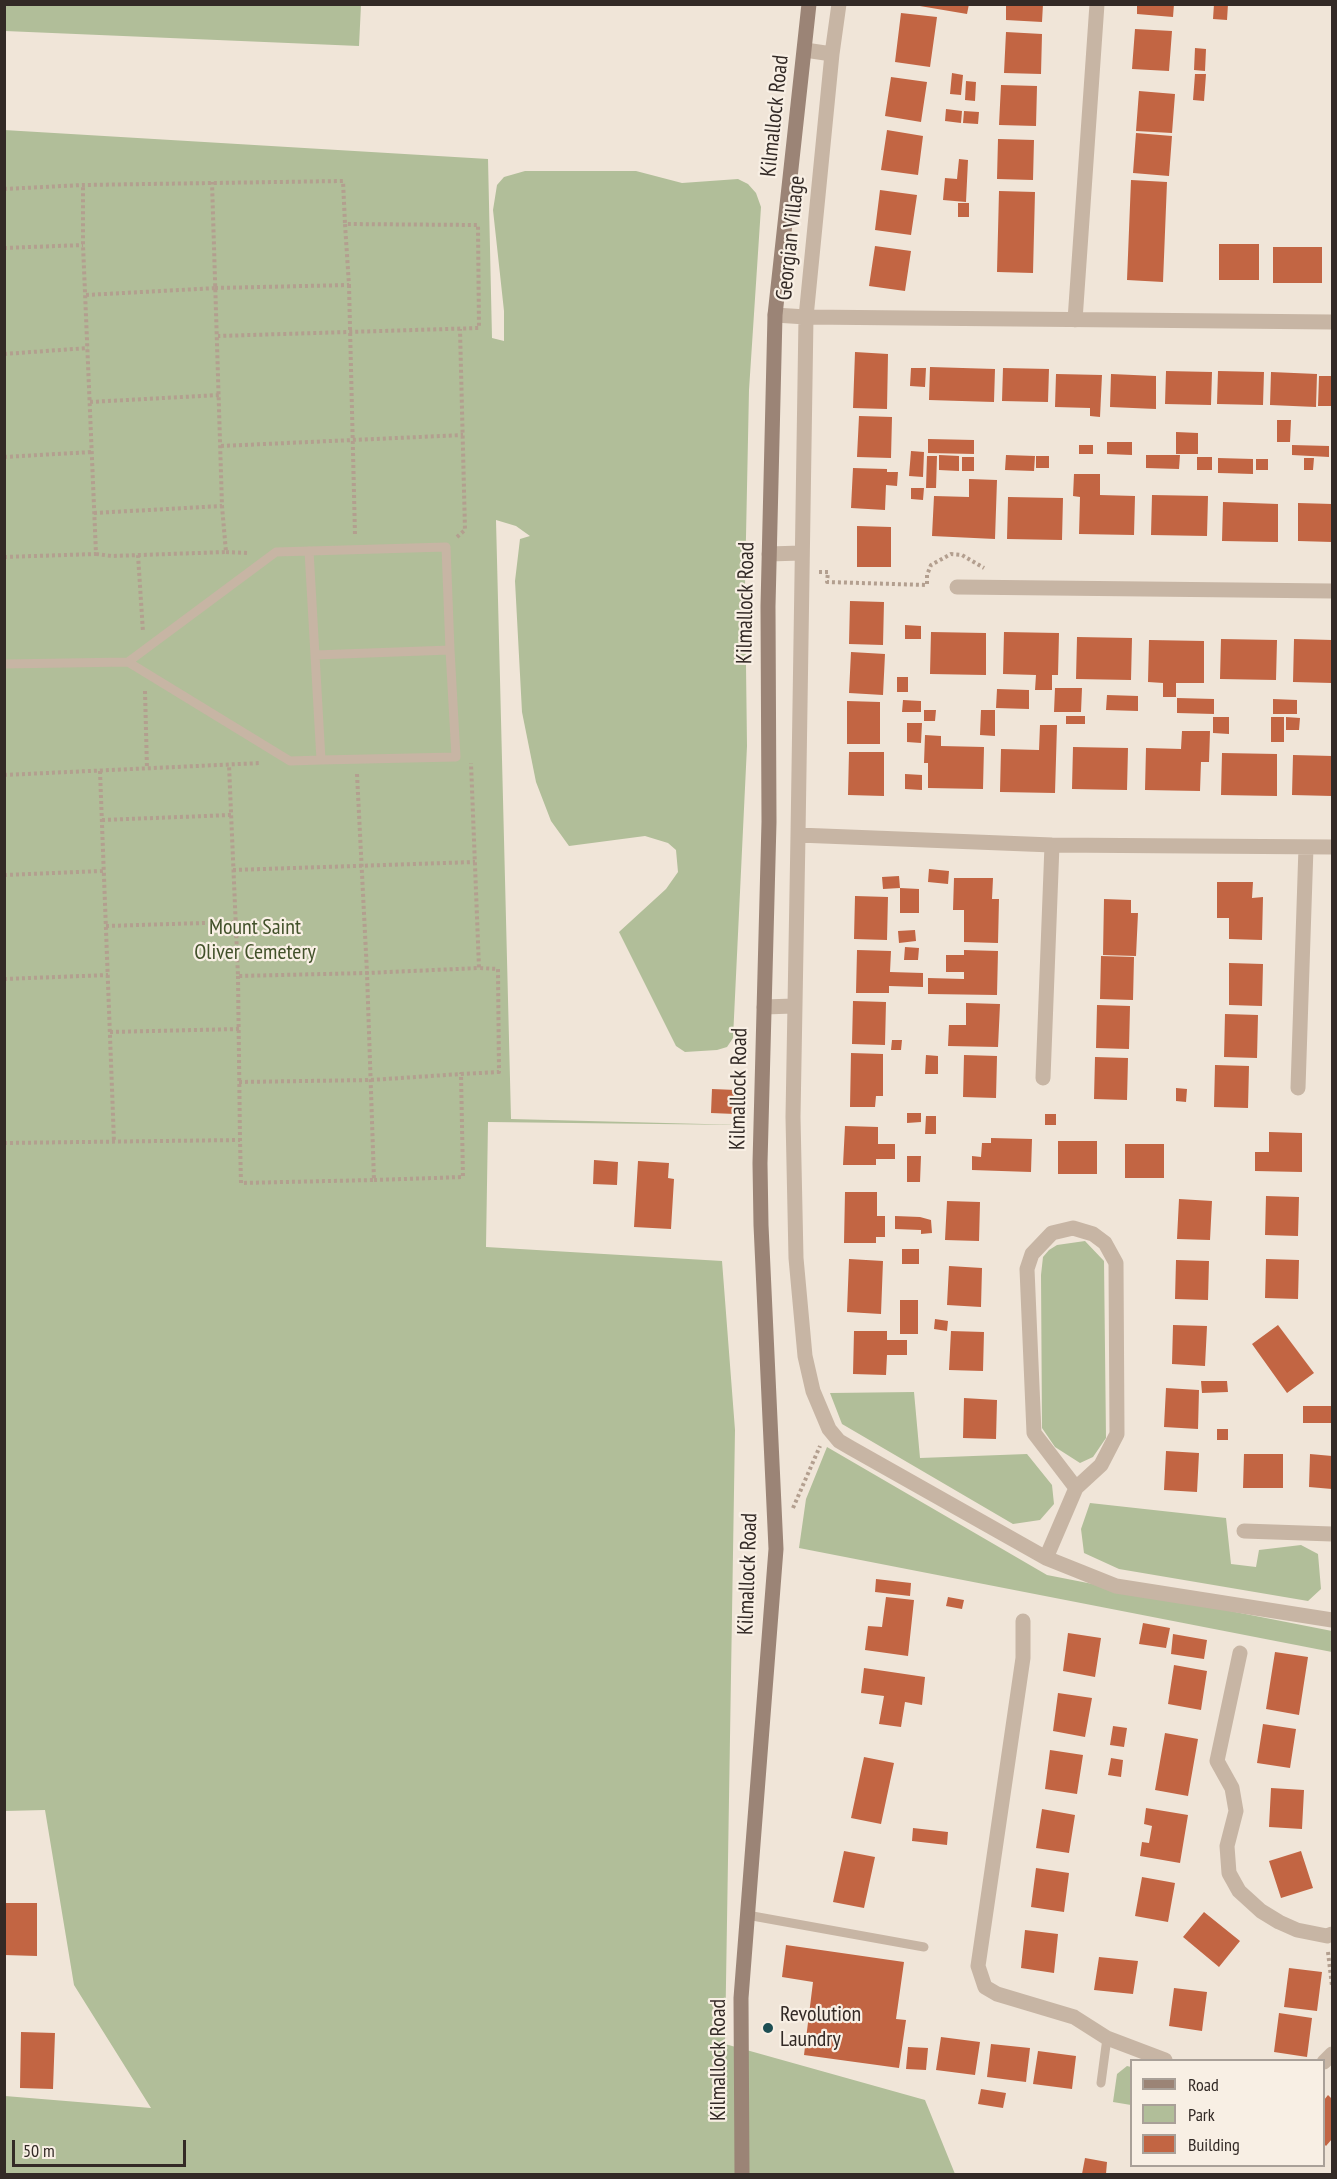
<!DOCTYPE html>
<html>
<head>
<meta charset="utf-8">
<style>
	body { margin:0 }
	#map { position:relative; width:1337px; height:2179px; overflow:hidden; background:#f0e5d8; font-family:"PT Sans Narrow",sans-serif }
	canvas { display:block }
	.frame { position:absolute; inset:0; border:6px solid #332a26; pointer-events:none }
	.legend { position:absolute; left:1130px; top:2059px; width:195px; height:108px; box-sizing:border-box; background:#f8efe4; border:2px solid #a9a098; margin:0; padding:8px 10px; list-style:none; font-size:18px; color:#332a26 }
	.legend li { display:flex; align-items:center; gap:12px; height:30px }
	.legend b { width:30px; border:2px solid #a9a098 }
	.scale { position:absolute; left:12px; top:2140px; width:174px; height:27px; box-sizing:border-box; border:3px solid #332a26; border-top:0; padding-left:8px; font-size:18px; line-height:21px; white-space:nowrap; color:#332a26; -webkit-text-stroke:4px #f8efe4; paint-order:stroke }
</style>
</head>
<body>
<div id="map">
<canvas width="1337" height="2179"></canvas>
<div class="frame"></div>
<ul class="legend">
<li><b style="height:8px;background:#9b8476"></b>Road</li>
<li><b style="height:16px;background:#b1be99"></b>Park</li>
<li><b style="height:16px;background:#c26543"></b>Building</li>
</ul>
<div class="scale">50 m</div>
</div>
<script>
const ctx = document.querySelector('canvas').getContext('2d');
ctx.lineJoin = 'round';
function fillPath(path, color) {
  ctx.fillStyle = color;
  ctx.fill(path, 'evenodd');
}
function toPath(rows) {
  const path = new Path2D();
  for (const r of rows) {
    path.moveTo(r[0], r[1]);
    for (let i = 2; i < r.length; i += 2) path.lineTo(r[i], r[i + 1]);
  }
  return path;
}
function trace(path, color, width, dash) {
  ctx.strokeStyle = color;
  ctx.lineWidth = width;
  ctx.lineCap = dash ? 'butt' : 'round';
  ctx.setLineDash(dash || []);
  ctx.stroke(path);
}
function drawText(font, color, halo, rows, align = 'center') {
  ctx.font = font + ' "PT Sans Narrow",sans-serif';
  ctx.lineWidth = 4.5;
  ctx.setLineDash([]);
  ctx.textBaseline = 'middle';
  ctx.strokeStyle = halo;
  ctx.fillStyle = color;
  for (const [text, x, y, turn = 0] of rows) {
    ctx.save();
    ctx.translate(x, y);
    ctx.rotate((+turn || 0) * Math.PI / 180);
    ctx.textAlign = isNaN(turn) ? turn : align;
    if (halo) ctx.strokeText(text, 0, 0);
    ctx.fillText(text, 0, 0);
    ctx.restore();
  }
}
fillPath(toPath([
	[5,4,361,5,359,46,5,31],
	[4,130,488,159,492,338,504,341,504,311,493,210,497,185,504,177,525,171,636,171,682,183,738,179,748,184,756,193,761,207,749,390,745,585,747,746,733,1038,727,1047,717,1050,685,1052,676,1046,619,932,666,889,678,872,676,850,668,843,645,836,569,846,551,821,536,782,522,712,515,581,520,539,530,536,516,526,496,520,511,1119,743,1125,488,1122,486,1247,722,1261,735,1430,725,2044,925,2100,955,2174,5,2174,5,2096,151,2108,74,1985,45,1810,5,1811],
	[1085,1241,1104,1261,1106,1438,1093,1457,1080,1463,1055,1447,1042,1428,1041,1275,1043,1257,1049,1250,1057,1245],
	[914,1392,920,1458,1027,1454,1052,1485,1054,1504,1040,1520,1013,1524,842,1424,830,1393],
	[827,1447,1047,1575,1332,1631,1332,1652,799,1548,806,1499],
	[1090,1503,1226,1518,1231,1564,1256,1567,1259,1550,1301,1545,1318,1554,1321,1589,1308,1601,1119,1569,1084,1553,1081,1529],
	[1127,2066,1131,2067,1131,2105,1113,2102,1117,2074]
]), '#b1be99');
fillPath(toPath([
	[908,4,969,4,967,14],
	[1006,4,1043,4,1042,22,1006,20],
	[1137,4,1174,4,1173,17,1137,14],
	[1214,4,1228,4,1227,20,1213,19],
	[901,13,937,17,930,67,895,62],
	[1135,29,1172,31,1169,71,1132,69],
	[1006,32,1042,34,1041,74,1004,73],
	[1195,48,1206,49,1205,71,1194,70],
	[952,73,963,75,961,95,950,94],
	[1195,74,1206,74,1204,101,1193,100],
	[891,77,927,82,921,122,885,116],
	[966,81,976,82,975,101,965,100],
	[1001,85,1037,86,1036,126,999,125],
	[1139,91,1175,94,1172,133,1136,131],
	[946,109,962,111,961,123,945,121],
	[964,111,979,112,978,124,963,123],
	[887,130,923,136,918,175,881,170],
	[1136,133,1172,136,1169,176,1133,173],
	[998,139,1034,140,1033,180,997,179],
	[959,159,968,160,966,202,943,200,945,178,957,179],
	[1131,180,1167,182,1163,282,1127,280],
	[880,190,917,195,911,235,875,230],
	[999,191,1035,192,1033,273,997,272],
	[958,203,969,203,969,217,958,217],
	[1219,244,1259,244,1259,280,1219,280],
	[875,246,911,251,905,291,869,286],
	[1273,247,1322,247,1322,283,1273,283],
	[855,352,888,354,887,409,853,408],
	[930,367,995,369,994,402,929,400],
	[911,368,926,368,925,387,910,386],
	[1003,368,1049,369,1048,402,1002,401],
	[1166,371,1212,372,1211,405,1165,404],
	[1218,371,1264,372,1263,405,1217,404],
	[1271,372,1317,374,1316,407,1270,405],
	[1056,374,1102,375,1100,417,1090,416,1090,408,1055,407],
	[1111,374,1156,376,1156,409,1110,407],
	[1319,376,1332,376,1332,406,1318,406],
	[859,416,892,417,891,458,857,457],
	[1277,420,1291,420,1290,442,1277,442],
	[1176,432,1198,433,1198,454,1176,454],
	[928,439,974,440,974,454,928,453],
	[1107,442,1132,442,1132,455,1107,454],
	[1079,445,1093,445,1093,454,1079,454],
	[1292,445,1329,446,1329,457,1292,455],
	[911,451,924,452,923,477,909,476],
	[939,455,959,456,959,471,939,470],
	[1006,455,1035,456,1034,471,1005,470],
	[1146,455,1180,455,1179,469,1146,468],
	[927,456,937,456,936,488,926,488],
	[1036,456,1049,456,1049,468,1036,468],
	[962,457,974,457,974,471,962,471],
	[1197,457,1212,457,1212,470,1197,470],
	[1218,458,1253,459,1253,474,1218,473],
	[1304,458,1314,458,1313,470,1304,470],
	[1256,459,1268,459,1268,470,1256,470],
	[853,468,887,469,887,472,898,472,897,486,886,485,885,510,851,508],
	[1074,474,1100,474,1100,495,1135,496,1134,535,1079,534,1080,497,1073,496],
	[969,479,997,480,995,539,932,536,934,496,969,497],
	[911,488,924,488,923,500,911,499],
	[1152,495,1208,496,1207,536,1151,535],
	[1008,497,1063,498,1062,540,1007,539],
	[1223,502,1278,504,1278,542,1222,541],
	[1298,503,1332,504,1332,542,1298,541],
	[857,526,891,527,891,567,857,567],
	[850,601,884,602,883,645,849,644],
	[905,625,921,626,921,639,905,639],
	[931,632,986,633,986,675,930,674],
	[1004,632,1059,633,1058,675,1052,675,1052,690,1035,690,1036,675,1003,674],
	[1077,637,1132,638,1131,680,1076,679],
	[1221,639,1277,640,1276,680,1220,679],
	[1294,639,1332,640,1332,683,1293,682],
	[1149,640,1204,641,1204,683,1176,683,1176,697,1163,697,1163,683,1148,682],
	[851,652,885,654,883,695,849,693],
	[897,677,908,677,908,692,897,692],
	[1055,688,1082,688,1081,712,1054,712],
	[997,689,1029,690,1029,709,996,708],
	[1107,695,1138,696,1138,711,1106,710],
	[1177,698,1214,699,1214,714,1177,713],
	[1273,699,1297,700,1297,714,1273,714],
	[903,700,921,701,921,712,902,712],
	[847,701,880,702,880,744,847,744],
	[924,710,936,710,935,721,924,721],
	[981,710,995,710,995,736,980,735],
	[1066,716,1085,716,1085,724,1066,724],
	[1213,717,1229,717,1229,734,1213,733],
	[1271,717,1284,717,1284,742,1271,742],
	[1286,717,1300,718,1299,730,1286,730],
	[907,723,922,723,921,743,907,742],
	[1040,725,1057,725,1055,793,1000,792,1001,749,1039,750],
	[1182,731,1210,731,1209,762,1201,762,1200,791,1145,790,1146,748,1181,749],
	[925,735,941,736,941,746,984,747,983,789,928,788,928,763,924,763],
	[1073,747,1128,748,1127,790,1072,789],
	[849,752,884,752,884,796,848,795],
	[1222,753,1277,754,1277,796,1221,795],
	[1293,755,1332,756,1332,796,1292,795],
	[905,774,922,775,922,790,905,789],
	[929,869,949,871,948,884,928,882],
	[899,876,900,888,883,889,882,877],
	[954,878,993,878,992,899,999,899,998,943,964,942,964,910,953,910],
	[1217,882,1253,882,1252,898,1263,897,1262,940,1229,939,1229,918,1217,918],
	[900,888,919,889,919,913,900,913],
	[855,896,888,897,887,940,854,939],
	[1104,899,1131,900,1131,913,1138,913,1136,956,1103,955],
	[915,930,916,941,899,943,898,931],
	[905,947,919,948,918,960,904,960],
	[857,950,891,951,890,972,923,973,923,987,889,986,889,993,856,993],
	[964,950,998,951,997,995,928,994,928,978,964,979,964,972,946,972,946,955,964,955],
	[1101,956,1134,957,1133,1000,1100,999],
	[1229,963,1263,964,1262,1006,1229,1005],
	[853,1001,886,1002,885,1045,852,1044],
	[966,1003,1000,1004,998,1047,948,1046,949,1025,966,1025],
	[1097,1005,1130,1006,1129,1049,1096,1048],
	[1225,1014,1258,1015,1257,1058,1224,1057],
	[892,1040,902,1040,901,1050,891,1050],
	[851,1053,883,1054,883,1096,876,1096,875,1107,850,1107],
	[926,1055,938,1056,938,1074,925,1074],
	[964,1055,997,1056,996,1098,963,1097],
	[1095,1057,1128,1058,1127,1100,1094,1099],
	[1215,1065,1249,1066,1248,1108,1214,1107],
	[1176,1088,1187,1089,1186,1102,1176,1101],
	[712,1089,736,1090,735,1114,711,1113],
	[907,1113,921,1113,921,1122,907,1123],
	[1045,1114,1056,1114,1056,1125,1045,1125],
	[926,1116,936,1116,936,1134,925,1134],
	[845,1126,878,1127,878,1144,895,1144,895,1159,876,1159,876,1165,843,1165],
	[1269,1132,1302,1133,1302,1172,1255,1171,1255,1152,1269,1152],
	[991,1138,1032,1139,1031,1172,972,1170,972,1156,981,1157,982,1143,991,1143],
	[1058,1141,1097,1141,1097,1174,1058,1174],
	[1125,1144,1164,1144,1164,1178,1125,1178],
	[907,1156,921,1156,920,1182,907,1182],
	[594,1160,618,1162,617,1185,593,1184],
	[638,1161,669,1163,668,1178,674,1179,671,1229,634,1227],
	[845,1192,877,1192,877,1216,885,1216,885,1237,876,1237,876,1243,844,1243],
	[1266,1196,1299,1197,1298,1236,1265,1235],
	[1179,1199,1212,1201,1210,1240,1177,1239],
	[947,1201,980,1202,979,1241,945,1240],
	[895,1216,920,1217,931,1220,932,1233,921,1234,921,1230,895,1229],
	[902,1249,919,1249,919,1264,902,1264],
	[849,1259,883,1261,881,1314,847,1312],
	[1266,1259,1299,1260,1298,1299,1265,1298],
	[1176,1260,1209,1261,1208,1300,1175,1299],
	[949,1266,982,1268,981,1307,947,1305],
	[900,1300,918,1300,918,1334,900,1334],
	[935,1319,948,1321,947,1331,934,1329],
	[1173,1325,1207,1326,1205,1366,1172,1364],
	[1278,1325,1314,1373,1287,1393,1252,1344],
	[854,1331,887,1331,887,1340,907,1340,907,1355,887,1355,886,1375,853,1374],
	[951,1331,984,1332,983,1371,949,1370],
	[1201,1381,1227,1381,1228,1392,1202,1393],
	[1166,1388,1199,1390,1198,1429,1164,1427],
	[964,1398,997,1400,996,1439,963,1438],
	[1303,1406,1331,1406,1331,1423,1303,1423],
	[1217,1429,1228,1429,1228,1440,1217,1440],
	[1166,1451,1199,1453,1197,1492,1164,1490],
	[1244,1454,1283,1454,1283,1488,1243,1488],
	[1310,1454,1332,1456,1332,1489,1309,1487],
	[876,1579,911,1583,910,1596,875,1592],
	[886,1597,914,1600,908,1656,865,1650,868,1626,882,1627],
	[948,1597,964,1600,962,1609,946,1606],
	[1143,1623,1170,1628,1166,1648,1139,1644],
	[1068,1633,1101,1638,1095,1677,1063,1671],
	[1173,1634,1207,1640,1204,1659,1171,1654],
	[1275,1652,1308,1657,1299,1715,1266,1709],
	[1174,1665,1207,1671,1201,1710,1168,1704],
	[864,1668,925,1677,922,1705,905,1702,901,1727,879,1724,884,1696,861,1693],
	[1058,1693,1092,1698,1085,1737,1053,1731],
	[1263,1724,1296,1729,1290,1768,1257,1763],
	[1113,1726,1127,1728,1124,1747,1110,1745],
	[1165,1733,1198,1739,1188,1796,1155,1790],
	[1050,1750,1083,1755,1077,1794,1045,1789],
	[864,1757,894,1763,881,1824,851,1818],
	[1111,1758,1123,1760,1121,1777,1108,1775],
	[1271,1788,1304,1790,1302,1829,1269,1827],
	[1146,1808,1188,1815,1180,1863,1140,1856,1142,1842,1149,1843,1152,1826,1144,1824],
	[1042,1809,1075,1815,1069,1853,1036,1848],
	[913,1828,948,1832,947,1845,912,1841],
	[844,1851,875,1857,864,1908,833,1902],
	[1301,1851,1313,1888,1281,1898,1269,1861],
	[1036,1868,1069,1873,1064,1912,1031,1907],
	[1142,1877,1175,1883,1168,1922,1135,1916],
	[4,1903,37,1903,37,1956,4,1955],
	[1204,1912,1240,1941,1219,1967,1183,1937],
	[1025,1930,1058,1934,1054,1973,1021,1968],
	[786,1945,904,1962,896,2019,906,2020,899,2068,804,2055,813,1982,782,1977],
	[1099,1957,1138,1961,1133,1994,1094,1990],
	[1289,1968,1322,1972,1317,2011,1284,2007],
	[1174,1988,1207,1992,1202,2031,1169,2026],
	[1279,2013,1312,2018,1307,2057,1274,2052],
	[21,2032,55,2033,53,2089,20,2088],
	[941,2037,980,2042,975,2075,936,2070],
	[991,2044,1030,2048,1026,2082,987,2077],
	[908,2047,928,2048,926,2070,906,2069],
	[1038,2051,1076,2056,1072,2089,1033,2084],
	[981,2089,1006,2093,1003,2108,978,2104],
	[1328,2095,1332,2099,1332,2139,1326,2146,1324,2144,1324,2100],
	[1085,2158,1107,2162,1106,2174,1082,2174]
]), '#c26543');
trace(toPath([
	[4,189,83,185,343,181,345,224],
	[4,248,83,245],
	[349,285,355,535],
	[215,288,349,285,345,224,478,225,479,328,218,336],
	[86,295,217,288],
	[4,354,88,348],
	[90,402,219,395],
	[221,446,463,435],
	[4,457,92,452],
	[94,513,222,506,212,182],
	[457,537,465,530,460,329],
	[226,552,249,553],
	[96,554,112,556,226,552,222,506],
	[138,555,143,632],
	[4,557,96,554,83,245,83,185],
	[819,572,828,572,827,582,927,585,927,575,931,565,951,554,962,555,984,568],
	[145,691,147,769],
	[100,771,114,1142],
	[357,774,367,973,479,968,471,763],
	[4,775,261,763],
	[102,820,231,815],
	[233,870,475,862],
	[4,875,103,871],
	[106,926,236,922],
	[238,976,240,1140],
	[4,979,108,975],
	[110,1032,239,1029],
	[239,1082,371,1080,461,1074],
	[4,1143,240,1140,241,1183,374,1180,367,973,238,976,229,765],
	[374,1180,463,1177,461,1074,499,1072,498,969,479,968],
	[793,1508,820,1446],
	[1328,1952,1332,1986]
]), '#b39f8f', 4, [3, 3]);
trace(toPath([
	[315,655,321,760,456,757,450,650],
	[128,662,276,552,446,547,450,650,315,655,309,551],
	[4,664,128,662,290,761,321,760],
	[747,1915,924,1947],
	[1101,2083,1107,2038]
]), '#c7b5a4', 9);
trace(toPath([
	[839,4,832,54,806,317,798,835,1052,845,1332,847],
	[805,50,832,54],
	[775,315,806,317,1332,322],
	[1075,320,1097,4],
	[769,554,801,553],
	[957,587,1332,591],
	[798,835,793,1117,796,1258,805,1356,813,1391,829,1429,839,1441,851,1448,1046,1558,1116,1586,1332,1620],
	[764,1007,794,1006],
	[1043,1078,1052,845],
	[1298,1088,1306,847],
	[1244,1531,1332,1534],
	[1046,1558,1076,1488,1101,1465,1117,1434,1116,1263,1105,1243,1093,1234,1073,1228,1052,1233,1032,1254,1027,1269,1034,1433,1076,1488],
	[1023,1621,1023,1658,978,1966,985,1987,997,1994,1074,2017,1107,2038,1165,2060],
	[1240,1653,1217,1761,1232,1788,1236,1811,1227,1846,1229,1873,1239,1891,1261,1911,1279,1922,1297,1930,1327,1936,1332,1934],
	[1324,2062,1332,2054]
]), '#c7b5a4', 15);
trace(toPath([
	[742,2174,741,1998,776,1549,761,1225,760,1163,769,822,768,606,775,315,809,4]
]), '#9b8476', 15);
for (const [x, y, r, color] of [
	[768,2028,6,"#1d4e53"]
]) {
  const dot = new Path2D();
  dot.arc(x, y, r, 0, 2 * Math.PI);
  ctx.fillStyle = color;
  ctx.fill(dot);
  trace(dot, '#f8efe4', 2);
}
drawText('22px', '#332a26', '#f8efe4', [
	["Kilmallock Road",775,116,-84],
	["Georgian Village",791,238,-84],
	["Kilmallock Road",746,603,-89],
	["Kilmallock Road",739,1089,-89],
	["Kilmallock Road",748,1574,-88],
	["Kilmallock Road",719,2060,-90]
]);
drawText('22px', '#42512a', '#f8efe4', [
	["Mount Saint",255,928],
	["Oliver Cemetery",255,953]
]);
drawText('22px', '#332a26', '#f8efe4', [
	["Revolution",780,2015],
	["Laundry",780,2040]
], 'left');
</script>
</body>
</html>
